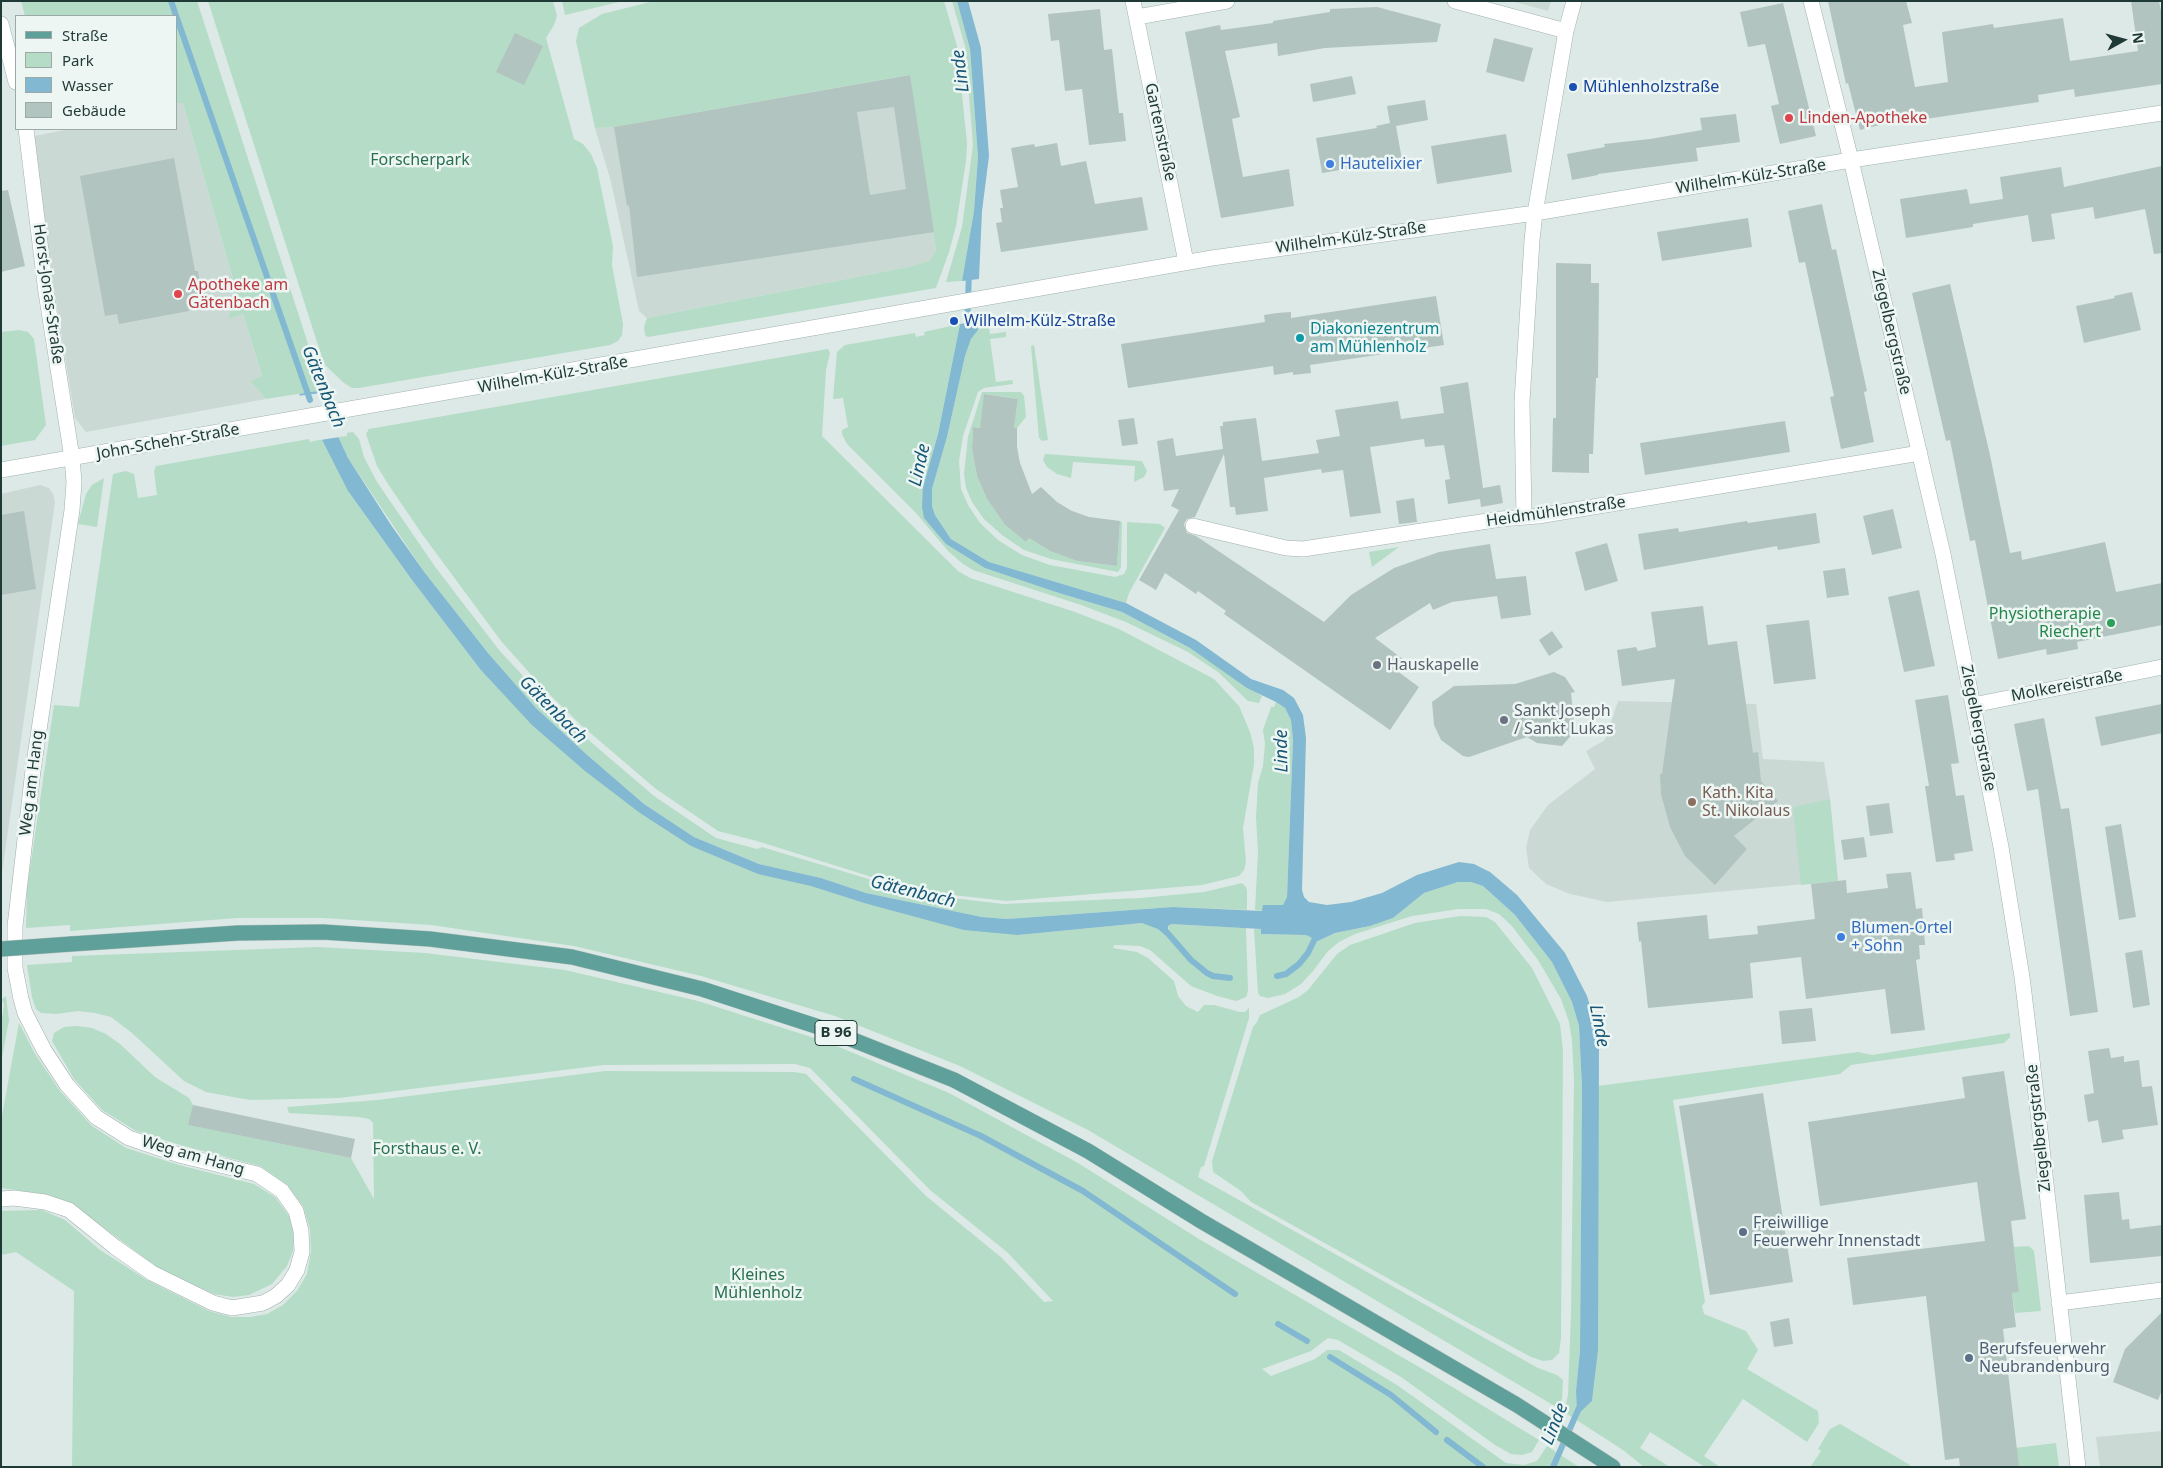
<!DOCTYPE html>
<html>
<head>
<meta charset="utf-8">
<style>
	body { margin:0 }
	#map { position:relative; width:2163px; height:1468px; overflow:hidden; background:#dde9e6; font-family:"Noto Sans",sans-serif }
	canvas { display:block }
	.frame { position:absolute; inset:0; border:2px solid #1f3936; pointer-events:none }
	.legend { position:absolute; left:15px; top:15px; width:162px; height:115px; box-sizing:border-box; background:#edf6f3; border:1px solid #9baaa7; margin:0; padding:6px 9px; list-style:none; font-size:15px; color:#1f3936 }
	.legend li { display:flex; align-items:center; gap:10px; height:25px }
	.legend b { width:25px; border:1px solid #9baaa7 }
	.north { position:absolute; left:2098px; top:15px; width:50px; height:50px; -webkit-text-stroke:4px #edf6f3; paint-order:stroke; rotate:83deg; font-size:14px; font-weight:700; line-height:20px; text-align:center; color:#1f3936 }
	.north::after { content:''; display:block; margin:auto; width:18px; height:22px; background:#1f3936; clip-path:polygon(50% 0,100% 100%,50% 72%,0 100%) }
</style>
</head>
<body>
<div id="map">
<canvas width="2163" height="1468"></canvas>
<div class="frame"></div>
<ul class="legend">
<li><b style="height:6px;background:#60a09a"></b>Straße</li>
<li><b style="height:14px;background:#b5dcc6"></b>Park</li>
<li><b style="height:14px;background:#82b8d1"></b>Wasser</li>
<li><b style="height:14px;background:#b2c4bf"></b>Gebäude</li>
</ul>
<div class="north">N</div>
</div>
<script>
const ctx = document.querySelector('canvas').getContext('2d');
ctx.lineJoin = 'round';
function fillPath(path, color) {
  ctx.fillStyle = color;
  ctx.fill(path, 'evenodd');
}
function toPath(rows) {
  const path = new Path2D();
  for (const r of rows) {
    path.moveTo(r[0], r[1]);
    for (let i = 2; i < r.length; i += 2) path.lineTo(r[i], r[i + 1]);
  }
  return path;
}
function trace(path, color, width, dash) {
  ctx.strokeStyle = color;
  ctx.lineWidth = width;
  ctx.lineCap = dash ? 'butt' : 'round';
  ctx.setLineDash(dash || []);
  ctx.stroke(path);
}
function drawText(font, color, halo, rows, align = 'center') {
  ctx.font = font + ' "Noto Sans",sans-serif';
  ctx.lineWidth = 5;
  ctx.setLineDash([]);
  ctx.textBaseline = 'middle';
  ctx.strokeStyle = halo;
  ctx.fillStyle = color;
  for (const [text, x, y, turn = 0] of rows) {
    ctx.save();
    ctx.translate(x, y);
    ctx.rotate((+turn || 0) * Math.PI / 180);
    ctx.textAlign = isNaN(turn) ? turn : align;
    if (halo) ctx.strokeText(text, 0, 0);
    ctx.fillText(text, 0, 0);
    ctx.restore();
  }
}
fillPath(toPath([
	[1511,1,1551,1,1548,11],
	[910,75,936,250,930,260,913,266,647,318,639,311,611,182,595,128,614,127],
	[176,103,183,103,235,286,228,318,243,314,262,377,250,381,266,399,86,432,75,418,48,251,34,136,70,129,176,129],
	[40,485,49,488,53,494,55,502,1,880,1,494],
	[1618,701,1756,704,1763,759,1824,762,1830,799,1838,881,1607,902,1570,894,1546,884,1529,868,1526,848,1530,830,1548,805,1595,769,1586,751,1605,740],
	[2162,1431,2162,1467,2100,1467,2096,1437]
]), '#cbd9d5');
fillPath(toPath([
	[21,1,197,1,323,390,266,399,250,381,262,376,243,314,228,319,235,286,183,103,176,103,176,16,25,16],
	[208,1,553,1,557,16,554,25,546,38,574,139,583,144,591,154,597,168,613,246,612,265,623,324,622,335,618,341,610,345,359,388,352,388,344,383,325,365,317,342],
	[562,1,623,1,565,15],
	[654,1,944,1,957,46,967,143,966,161,956,226,949,252,936,288,648,337,645,335,644,327,647,318,913,266,930,260,936,250,909,75,614,127,595,128,576,41,579,28,602,14],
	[952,1,957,1,970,49,978,157,974,211,962,281,946,282,962,227,973,145,965,46],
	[988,319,990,334,1006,332,1006,337,990,339,996,382,1012,380,1013,384,984,388,978,392,963,436,959,461,961,489,968,505,980,523,998,540,1022,555,1050,565,1115,577,1124,574,1127,568,1127,522,1160,524,1165,528,1129,593,1126,603,989,562,951,539,935,515,932,506,932,489,947,437,965,356,971,339,978,330,978,321],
	[960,324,938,434,923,487,946,544,1059,593,1122,612,1190,648,1262,696,1259,703,1248,701,1218,672,1188,652,1126,622,1081,605,973,570,963,564,948,551,916,513,847,444,842,434,842,430,848,427,843,398,833,399,837,352,845,345,915,333,916,337,925,335,924,332],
	[19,330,28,332,34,339,46,425,35,440,1,446,1,332],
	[1034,345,1048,440,1042,441,1039,438,1031,346],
	[828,349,830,353,826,370,822,436,958,571,970,578,1075,612,1119,629,1214,679,1239,706,1250,732,1254,748,1254,764,1243,828,1246,862,1244,870,1239,876,1202,885,1007,901,935,893,875,878,757,841,718,831,656,789,581,725,543,688,501,641,422,534,388,484,377,466,366,434,369,429],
	[982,392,1021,392,1024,396,1026,417,1017,428,1014,428,1018,399,985,394,980,428,973,427,972,449,977,476,987,499,1005,525,1026,542,1029,538,1050,551,1077,561,1117,566,1120,521,1122,522,1121,567,1118,572,1051,559,1024,550,1002,535,984,519,972,502,966,488,964,474,968,437],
	[353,432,359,439,364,457,377,482,436,568,499,650,537,691,578,731,654,796,716,838,757,849,762,847,872,880,936,896,1003,904,1141,898,1204,892,1242,883,1246,887,1247,892,1247,910,1173,907,1007,919,982,917,866,893,821,878,759,864,694,837,644,804,585,753,536,708,488,653,425,573,348,458,338,437,347,436,347,433],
	[309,439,310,442,323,439,348,491,412,580,480,669,691,846,864,903,1018,935,1142,923,1169,931,1168,925,1170,924,1246,928,1248,991,1246,997,1236,1001,1217,996,1191,986,1150,950,1140,946,1114,945,1113,948,1137,952,1148,958,1174,981,1178,996,1186,1006,1198,1012,1204,1005,1214,1005,1240,1012,1245,1012,1249,1008,1249,1018,1204,1166,1201,1167,1198,1177,1538,1368,1557,1375,1563,1380,1562,1399,1558,1408,1088,1130,960,1066,835,1016,701,976,574,946,431,925,323,918,237,918,70,931,70,925,26,928,27,889,54,705,79,707,113,474,126,471,134,474,138,498,157,495,154,471,156,466],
	[1045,454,1142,461,1147,471,1144,477,1134,482,1135,466,1073,462,1071,478,1057,474,1047,467,1043,460],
	[104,478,97,527,78,524,86,494,92,485],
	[1399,547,1372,567,1369,552],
	[1276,702,1285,708,1291,720,1293,740,1287,897,1283,905,1263,905,1263,911,1255,910,1258,853,1256,817,1258,783,1263,766,1265,744,1263,730,1271,707,1274,707],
	[1830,799,1838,881,1801,885,1793,807],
	[1458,882,1471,882,1483,886,1515,915,1552,962,1572,1002,1579,1026,1582,1088,1580,1350,1576,1391,1577,1414,1592,1401,1598,1351,1598,1086,1858,1052,1872,1055,2010,1033,2010,1037,2004,1043,1851,1065,1840,1074,1673,1100,1705,1302,1702,1306,1704,1314,1746,1331,1758,1350,1747,1369,1818,1411,1819,1423,1807,1442,1743,1399,1704,1456,1720,1467,1705,1467,1650,1432,1640,1448,1670,1467,1644,1467,1623,1450,1564,1412,1568,1395,1571,1313,1574,1080,1572,1040,1569,1022,1561,999,1538,960,1511,925,1499,914,1486,909,1459,909,1412,916,1355,934,1339,942,1328,951,1313,971,1301,984,1285,994,1268,998,1260,996,1258,993,1254,929,1262,929,1262,934,1306,935,1318,941,1335,933,1370,926,1393,918,1424,893],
	[1460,916,1486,917,1495,922,1532,968,1560,1024,1563,1051,1561,1338,1559,1353,1552,1360,1543,1361,1531,1357,1461,1319,1251,1202,1241,1191,1213,1172,1212,1161,1253,1027,1257,1022,1260,1015,1299,997,1308,990,1337,954,1350,945,1415,923],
	[318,947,425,953,565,970,698,1001,827,1042,949,1093,1078,1163,1199,1239,1431,1374,1539,1440,1532,1452,1522,1455,1511,1454,1495,1445,1401,1377,1338,1340,1328,1338,1311,1351,1262,1369,1271,1376,1315,1359,1327,1350,1339,1350,1397,1385,1506,1463,1524,1465,1537,1461,1547,1446,1579,1467,72,1467,74,1291,16,1252,1,1255,1,1211,42,1210,65,1220,100,1250,147,1280,209,1311,231,1317,250,1317,267,1314,283,1305,297,1291,307,1274,311,1251,310,1229,303,1206,287,1185,260,1166,180,1145,136,1131,102,1110,74,1079,52,1041,54,1033,64,1027,77,1026,92,1028,106,1034,120,1044,155,1077,189,1098,193,1105,189,1125,351,1158,374,1199,373,1123,369,1119,359,1117,289,1113,287,1107,378,1100,605,1071,794,1072,806,1074,926,1196,1002,1258,1044,1302,1053,1301,1007,1252,930,1190,810,1068,795,1064,604,1065,339,1098,251,1100,233,1097,206,1092,184,1081,132,1033,111,1017,95,1013,78,1011,56,1014,41,1013,36,1009,32,997,27,965,72,962,72,956],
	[6,996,9,1020,1,1063,1,1025,4,1005,2,999],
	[19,1023,35,1054,60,1091,92,1126,126,1148,179,1165,254,1184,275,1197,289,1216,294,1234,293,1251,287,1266,272,1284,249,1295,233,1297,214,1294,190,1284,155,1266,71,1203,49,1195,1,1188,1,1121],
	[2029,1246,2034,1251,2041,1311,2015,1313,2012,1293,2019,1292,2014,1247],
	[1840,1424,1910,1465,1909,1467,1811,1466,1821,1451,1818,1449,1830,1429],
	[2056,1443,2059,1467,1985,1467,1983,1452]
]), '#b5dcc6');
fillPath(toPath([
	[957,1,968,1,981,48,989,156,982,211,979,279,962,281,974,211,978,157,970,49],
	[978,321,978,330,971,339,965,356,947,437,932,489,932,506,935,515,951,539,989,562,1126,603,1196,640,1251,679,1283,690,1294,698,1303,715,1306,738,1302,890,1304,897,1309,902,1327,905,1351,902,1382,893,1417,875,1459,862,1474,864,1490,872,1517,895,1565,953,1587,996,1596,1026,1599,1047,1598,1351,1592,1401,1577,1415,1576,1391,1580,1350,1582,1088,1579,1026,1572,1002,1552,962,1515,915,1483,886,1471,882,1458,882,1424,893,1393,918,1370,926,1335,933,1318,941,1306,935,1261,934,1261,929,1171,924,1168,926,1168,934,1165,935,1158,929,1142,923,1018,935,964,930,864,903,811,886,758,874,691,846,640,813,585,771,532,725,480,669,412,580,348,491,299,394,317,391,348,458,391,525,425,573,488,653,536,708,585,753,644,804,694,837,759,864,821,878,866,893,982,917,1007,919,1173,907,1262,911,1263,905,1283,905,1287,897,1293,740,1291,720,1285,708,1276,702,1247,688,1190,648,1122,612,1059,593,985,568,946,544,924,518,922,507,923,487,938,434,960,324]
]), '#82b8d1');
fillPath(toPath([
	[321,393,340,437,320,440,297,396]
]), '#dde9e6');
trace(toPath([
	[171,1,310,400],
	[967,330,969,272],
	[1164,929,1191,960,1207,973,1213,976,1230,978],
	[1277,976,1286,974,1299,964,1308,953,1318,932],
	[854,1079,981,1136,1083,1191,1235,1294],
	[1278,1324,1307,1341],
	[1330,1357,1391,1395,1436,1432],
	[1447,1440,1483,1467],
	[1553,1467,1579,1408]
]), '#82b8d1', 6);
fillPath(toPath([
	[1828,1,1906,1,1912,23,1903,25,1915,87,1948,82,1942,32,1993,24,1994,28,2063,18,2070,61,2138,51,2131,1,2159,1,2162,15,2162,84,2075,97,2074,89,2038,95,2039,102,1919,120,1919,115,1860,130,1848,83,1846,84],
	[1783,3,1816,136,1780,144,1771,106,1779,104,1765,44,1748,47,1740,12],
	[1377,7,1441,24,1437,42,1325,48,1278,56,1277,43,1225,51,1240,117,1232,119,1243,177,1289,169,1294,206,1221,218,1185,32,1220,25,1221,30,1273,23,1273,21,1330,12,1330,9],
	[1100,9,1104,50,1112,49,1119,113,1123,113,1126,141,1089,145,1082,89,1065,91,1059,40,1051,41,1048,14],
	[515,33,543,46,524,85,496,72],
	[1494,38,1533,48,1524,82,1486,72],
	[910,75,934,232,637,277,629,205,627,206,614,127],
	[894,107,906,189,870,195,857,112],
	[1352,76,1356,94,1313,102,1310,84],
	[1425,100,1428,120,1396,126,1402,160,1322,173,1316,138,1377,128,1376,126,1390,123,1387,106],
	[1736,114,1740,142,1696,148,1698,161,1598,174,1598,175,1572,180,1567,154,1605,147,1604,144,1650,139,1702,130,1700,118],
	[1506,134,1512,172,1437,184,1431,146],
	[1057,143,1061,166,1086,161,1095,204,1142,197,1148,230,1001,252,996,223,1002,222,1000,208,1003,208,1000,190,1018,187,1011,148,1034,144,1035,147],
	[174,158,195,271,198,271,203,299,188,302,189,311,119,324,117,314,105,316,80,176],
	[2162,166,2162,253,2154,254,2145,209,2095,219,2093,207,2051,214,2055,239,2032,242,2028,215,1973,224,1973,227,1906,238,1900,199,1967,189,1970,204,2003,199,2000,177,2061,167,2064,187],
	[8,190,25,266,1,272,1,191],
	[1822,204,1832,250,1836,249,1867,391,1864,392,1874,442,1841,449,1830,397,1834,396,1805,262,1799,263,1788,211],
	[1748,218,1752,247,1662,261,1657,232],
	[1556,263,1591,264,1591,283,1599,283,1598,378,1596,378,1593,454,1589,454,1589,473,1552,472,1553,418,1556,418],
	[1950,284,1990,455,2010,553,2021,551,2022,560,2105,542,2116,592,2162,583,2162,625,2077,642,2078,649,2047,655,2046,649,1998,659,1975,540,1970,541,1950,440,1946,441,1912,293],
	[2132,292,2141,330,2084,343,2076,306,2115,298,2114,296],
	[1436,296,1444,345,1310,365,1311,373,1293,375,1293,372,1274,375,1273,366,1128,388,1121,344,1265,322,1264,315,1277,313,1291,312,1291,318],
	[1468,382,1483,488,1500,485,1503,503,1481,507,1480,499,1448,504,1445,480,1450,479,1444,445,1425,447,1424,439,1370,447,1381,513,1350,517,1343,470,1322,473,1321,469,1264,478,1268,511,1236,515,1235,507,1230,507,1224,454,1195,517,1187,519,1184,524,1187,533,1196,536,1324,622,1351,595,1394,568,1439,552,1490,544,1496,579,1526,576,1531,615,1501,619,1497,596,1452,602,1433,610,1430,603,1375,638,1404,660,1397,671,1419,687,1390,730,1224,614,1226,611,1198,591,1196,594,1165,573,1156,590,1139,580,1179,510,1171,506,1179,489,1164,491,1157,441,1173,438,1176,456,1223,449,1220,426,1223,426,1223,422,1256,418,1262,461,1319,453,1316,440,1340,436,1335,410,1398,401,1401,419,1444,413,1440,387],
	[984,394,1018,399,1014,428,1017,428,1017,447,1020,463,1032,494,1041,487,1057,502,1072,511,1089,517,1120,521,1117,566,1077,561,1050,551,1029,538,1026,542,1005,525,987,499,977,476,972,449,973,427,980,428],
	[1134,418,1138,444,1122,446,1118,420],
	[1785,421,1790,452,1645,475,1640,443],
	[1414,498,1417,522,1399,524,1396,501],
	[1893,509,1902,548,1872,555,1863,516],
	[24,511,36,589,1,595,1,515],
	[1816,513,1820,543,1778,550,1777,546,1644,570,1638,534,1678,528,1679,532,1747,521,1748,523],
	[1607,543,1618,581,1585,591,1575,552],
	[1845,568,1849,595,1827,598,1823,571],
	[1919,590,1935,666,1904,672,1888,597],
	[1703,606,1708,645,1737,641,1753,753,1758,752,1761,781,1778,801,1734,836,1747,849,1715,885,1685,856,1670,827,1661,794,1660,774,1662,774,1675,679,1622,686,1617,650,1636,647,1638,651,1656,647,1651,612],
	[1809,620,1816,679,1774,684,1766,625],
	[1552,631,1563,647,1549,656,1539,640],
	[1554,672,1565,677,1575,692,1571,693,1575,731,1562,746,1537,743,1527,737,1469,757,1463,756,1441,740,1434,725,1432,702,1454,686,1515,684],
	[1948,695,1959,763,1951,764,1956,796,1964,795,1973,851,1954,854,1955,860,1936,862,1925,786,1929,786,1915,700],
	[2162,704,2162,733,2101,746,2095,717],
	[2044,718,2061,809,2069,808,2098,1012,2070,1016,2038,789,2027,791,2014,724],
	[1889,803,1893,833,1870,836,1866,806],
	[2121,824,2136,917,2119,920,2105,827],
	[1864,837,1867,857,1844,860,1841,840],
	[1911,872,1916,909,1922,908,1925,945,1919,945,1920,959,1916,960,1925,1030,1891,1034,1885,989,1806,999,1801,957,1750,963,1753,998,1648,1008,1641,941,1639,942,1637,922,1707,915,1709,939,1758,934,1757,926,1815,919,1811,884,1846,880,1847,893,1888,888,1886,874],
	[2142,950,2150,1005,2133,1008,2125,953],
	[1812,1008,1816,1041,1782,1044,1779,1011],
	[2109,1048,2111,1058,2124,1056,2124,1062,2139,1060,2142,1087,2152,1086,2158,1125,2122,1130,2124,1139,2102,1143,2098,1120,2088,1122,2084,1095,2094,1093,2088,1051],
	[2004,1071,2026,1219,2011,1221,2019,1292,2012,1293,2016,1327,2003,1329,2019,1467,1960,1467,1959,1458,1945,1460,1926,1296,1853,1305,1847,1258,1985,1241,1977,1182,1820,1206,1808,1122,1965,1098,1962,1077],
	[1763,1093,1793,1282,1710,1295,1679,1106],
	[193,1105,355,1139,351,1158,188,1125],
	[2119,1192,2122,1220,2129,1219,2130,1229,2162,1225,2162,1256,2090,1263,2084,1195],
	[2162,1312,2162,1390,2158,1400,2113,1382,2125,1349],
	[1789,1318,1793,1344,1774,1347,1770,1322]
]), '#b2c4bf');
const minor = toPath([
	[1133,1,1186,262],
	[1455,1,1566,31],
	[1811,1,1851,160,1943,554,2001,847,2022,977,2031,1051,2078,1467],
	[1137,17,1227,1],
	[1,24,16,82],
	[1,470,1212,258,1535,213,1851,160,2162,113],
	[1524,517,1522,402,1532,240,1535,213,1566,31,1574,1],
	[1193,526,1286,548,1303,549,1501,519,1538,516,1920,453],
	[1973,705,2162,667],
	[1,1199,14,1198,45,1202,69,1210,115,1247,152,1273,213,1303,232,1308,263,1303,276,1296,288,1285,297,1270,302,1252,301,1231,296,1211,282,1191,257,1174,179,1155,129,1138,96,1117,67,1085,44,1050,25,1013,21,999,15,968,15,926,33,770,72,510,74,482,72,458,46,292,26,129],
	[2059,1303,2162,1290]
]);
const primary = toPath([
	[71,944,238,933,323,932,430,939,572,957,702,989,828,1030,954,1080,1088,1151,1201,1221,1517,1405,1613,1467]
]);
trace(minor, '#a0b1ae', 16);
trace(primary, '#bcc4c3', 16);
trace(minor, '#fff', 15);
trace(primary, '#60a09a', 15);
const primaryBridge = toPath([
	[1,949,71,944]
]);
trace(primaryBridge, '#bcc4c3', 16, []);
trace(primaryBridge, '#60a09a', 15);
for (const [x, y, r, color] of [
	[1573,87,5,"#1a4fb4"],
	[1789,118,5,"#e0444e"],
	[1330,164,5,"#3f7fe0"],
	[178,294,5,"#e0444e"],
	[954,321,5,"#1a4fb4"],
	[1300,338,5,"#0f9aa8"],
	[2111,623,5,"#2e9e5b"],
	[1377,665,5,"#6b7280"],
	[1504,720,5,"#6b7280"],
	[1692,802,5,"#8d6e63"],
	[1841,937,5,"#3f7fe0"],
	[1743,1232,5,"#5c6f8a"],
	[1969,1358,5,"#5c6f8a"]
]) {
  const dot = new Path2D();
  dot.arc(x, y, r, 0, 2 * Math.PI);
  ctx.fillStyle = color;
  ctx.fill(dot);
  trace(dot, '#edf6f3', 2);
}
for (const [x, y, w] of [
	[836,1033,42]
]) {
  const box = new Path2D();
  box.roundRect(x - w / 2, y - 12.5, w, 25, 4);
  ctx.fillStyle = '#edf6f3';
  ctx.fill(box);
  trace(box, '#1f3936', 1);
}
drawText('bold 15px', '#1f3936', null, [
	["B 96",836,1033]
]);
drawText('16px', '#164399', '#edf6f3', [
	["Mühlenholzstraße",1583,87],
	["Wilhelm-Külz-Straße",964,321]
], 'left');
drawText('16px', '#be3a42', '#edf6f3', [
	["Linden-Apotheke",1799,118],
	["Apotheke am",188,285],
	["Gätenbach",188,303]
], 'left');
drawText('16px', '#1f3936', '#edf6f3', [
	["Gartenstraße",1160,132,78],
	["Wilhelm-Külz-Straße",1751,177,-9],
	["Wilhelm-Külz-Straße",1351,238,-8],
	["Horst-Jonas-Straße",48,294,82],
	["Ziegelbergstraße",1891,332,77],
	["Wilhelm-Külz-Straße",553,375,-10],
	["John-Schehr-Straße",168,442,-10],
	["Heidmühlenstraße",1556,512,-8],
	["Molkereistraße",2067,686,-11],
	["Ziegelbergstraße",1978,728,79],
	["Weg am Hang",32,783,-83],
	["Ziegelbergstraße",2039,1128,-96],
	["Weg am Hang",193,1156,16]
]);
drawText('16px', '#287050', '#edf6f3', [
	["Forscherpark",420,160],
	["Forsthaus e. V.",427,1149],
	["Kleines",758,1275],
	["Mühlenholz",758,1293]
]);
drawText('16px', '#366cbe', '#edf6f3', [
	["Hautelixier",1340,164],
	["Blumen-Ortel",1851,928],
	["+ Sohn",1851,946]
], 'left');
drawText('16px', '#0d838f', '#edf6f3', [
	["Diakoniezentrum",1310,329],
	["am Mühlenholz",1310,347]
], 'left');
drawText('16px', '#27864d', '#edf6f3', [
	["Physiotherapie",2101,614],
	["Riechert",2101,632]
], 'right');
drawText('16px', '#5b616d', '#edf6f3', [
	["Hauskapelle",1387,665],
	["Sankt Joseph",1514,711],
	["/ Sankt Lukas",1514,729]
], 'left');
drawText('16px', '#785e54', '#edf6f3', [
	["Kath. Kita",1702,793],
	["St. Nikolaus",1702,811]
], 'left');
drawText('16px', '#4e5e75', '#edf6f3', [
	["Freiwillige",1753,1223],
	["Feuerwehr Innenstadt",1753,1241],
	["Berufsfeuerwehr",1979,1349],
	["Neubrandenburg",1979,1367]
], 'left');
drawText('italic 18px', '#185675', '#edf6f3', [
	["Linde",961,71,-97],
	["Gätenbach",323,387,68],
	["Linde",920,465,-77],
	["Gätenbach",553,710,45],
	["Linde",1282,751,-91],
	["Gätenbach",913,892,14],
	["Linde",1599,1026,79],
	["Linde",1555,1424,-68]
]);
</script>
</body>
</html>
